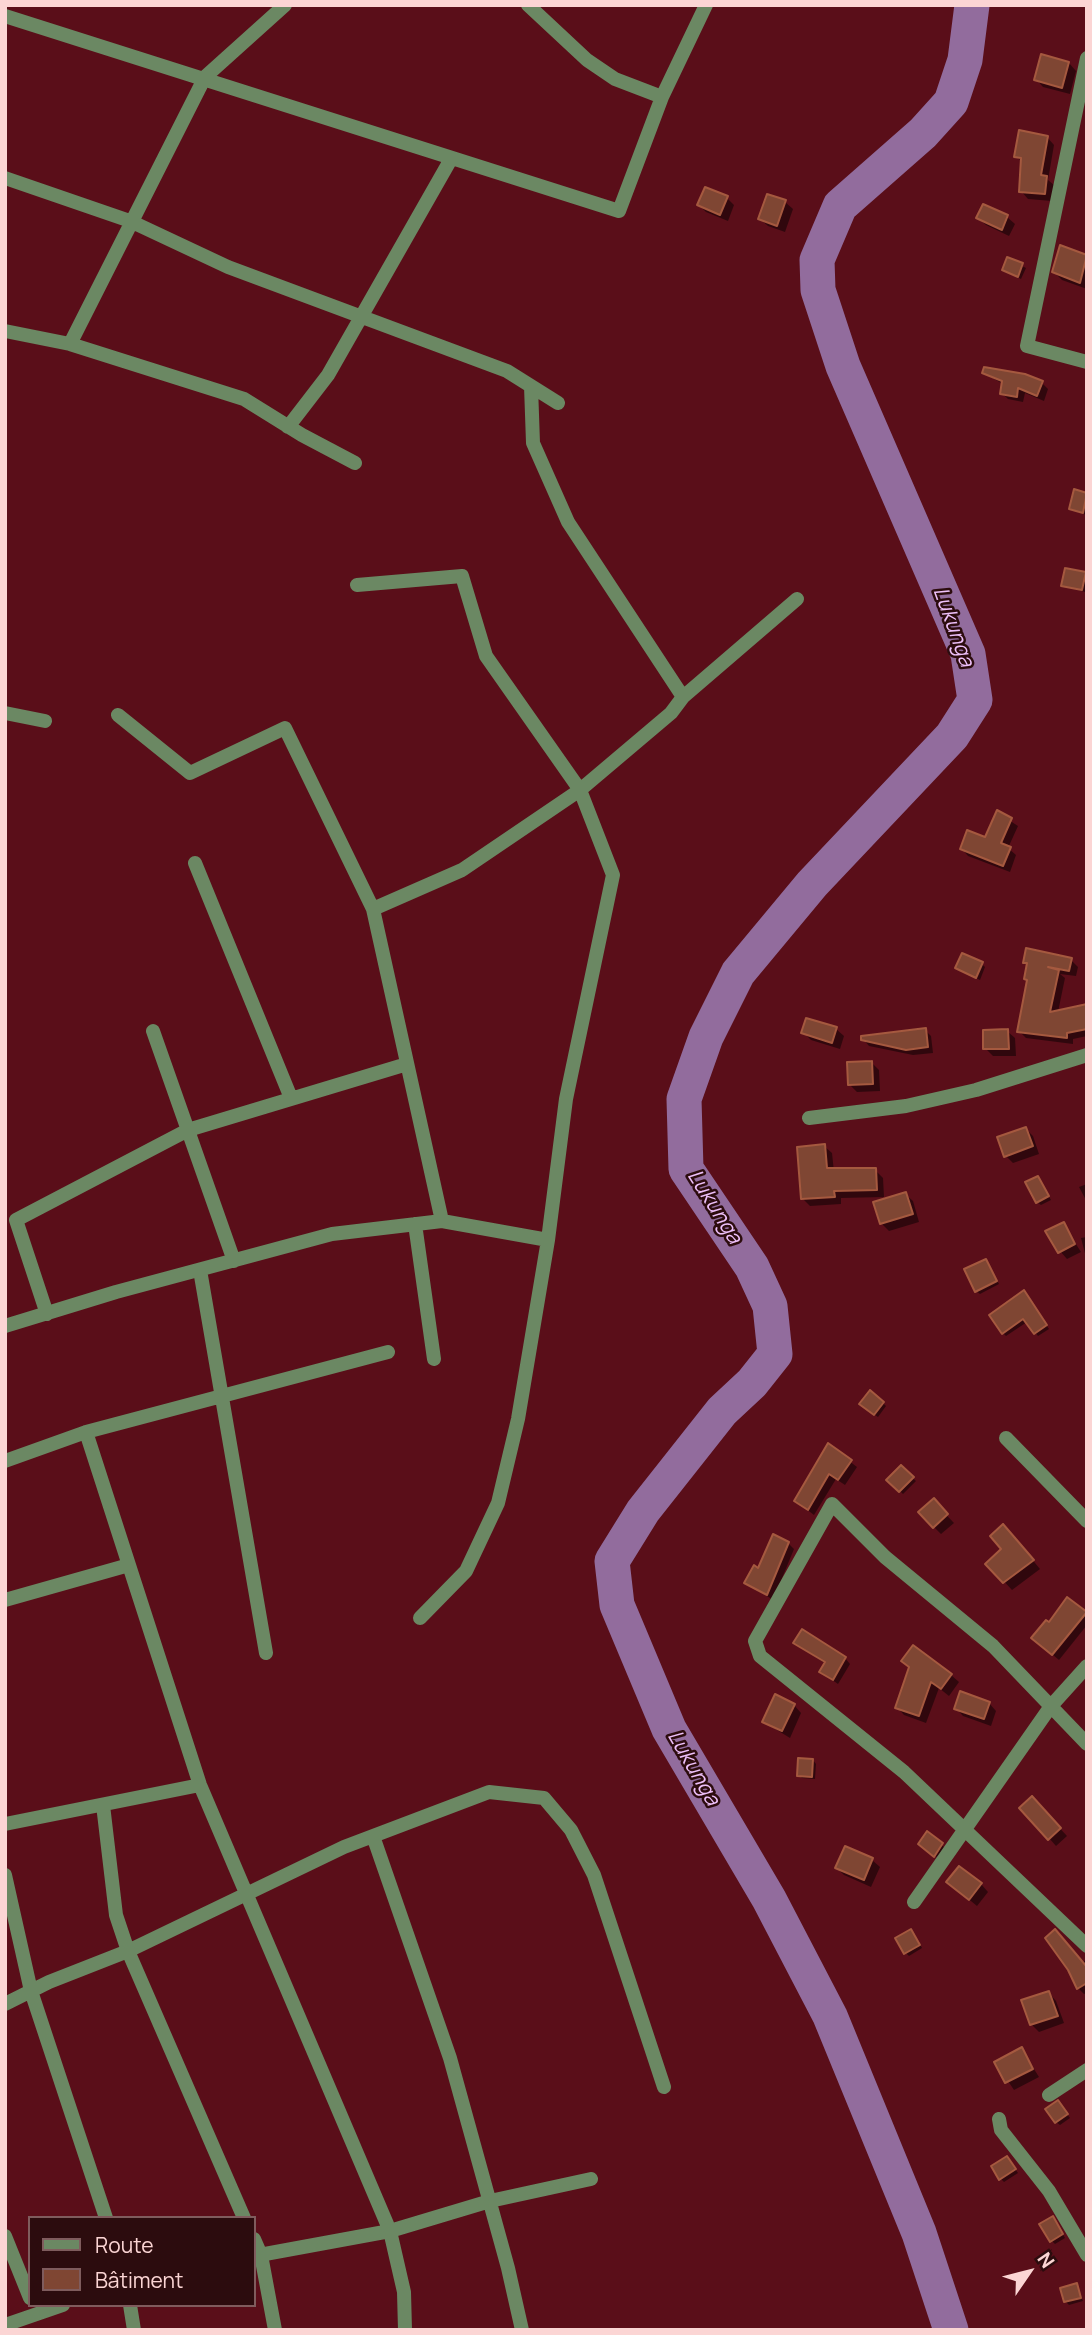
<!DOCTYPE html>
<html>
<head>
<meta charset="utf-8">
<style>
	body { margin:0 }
	#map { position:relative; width:1092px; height:2335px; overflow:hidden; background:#5a0e19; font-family:Manrope,sans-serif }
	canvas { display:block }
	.frame { position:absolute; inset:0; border:7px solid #fbd5d4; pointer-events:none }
	.legend { position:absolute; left:28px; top:2216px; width:228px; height:91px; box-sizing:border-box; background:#2c0c0e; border:2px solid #7f5c5d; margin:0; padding:9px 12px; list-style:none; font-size:21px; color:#fbd5d4 }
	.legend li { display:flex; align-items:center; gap:14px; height:35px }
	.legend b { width:35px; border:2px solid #7f5c5d }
	.north { position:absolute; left:994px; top:2237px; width:70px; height:70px; -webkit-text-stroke:5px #2c0c0e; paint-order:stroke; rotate:55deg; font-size:19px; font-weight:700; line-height:28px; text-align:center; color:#fbd5d4 }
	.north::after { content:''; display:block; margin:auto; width:24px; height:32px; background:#fbd5d4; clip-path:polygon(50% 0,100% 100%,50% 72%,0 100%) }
</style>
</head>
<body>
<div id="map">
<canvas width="1092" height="2335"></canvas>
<div class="frame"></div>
<ul class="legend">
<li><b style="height:9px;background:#6b8863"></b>Route</li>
<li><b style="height:19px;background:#7f4633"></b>Bâtiment</li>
</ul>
<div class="north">N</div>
</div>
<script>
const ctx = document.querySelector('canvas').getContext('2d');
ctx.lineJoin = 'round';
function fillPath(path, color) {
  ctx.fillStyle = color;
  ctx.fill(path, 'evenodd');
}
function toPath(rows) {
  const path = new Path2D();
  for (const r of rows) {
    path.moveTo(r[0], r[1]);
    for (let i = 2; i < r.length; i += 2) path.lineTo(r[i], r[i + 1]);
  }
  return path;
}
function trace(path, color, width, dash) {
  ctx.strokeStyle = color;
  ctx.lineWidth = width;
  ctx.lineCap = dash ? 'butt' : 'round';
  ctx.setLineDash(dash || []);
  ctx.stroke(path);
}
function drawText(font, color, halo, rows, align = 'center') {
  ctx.font = font + ' Manrope,sans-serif';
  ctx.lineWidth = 5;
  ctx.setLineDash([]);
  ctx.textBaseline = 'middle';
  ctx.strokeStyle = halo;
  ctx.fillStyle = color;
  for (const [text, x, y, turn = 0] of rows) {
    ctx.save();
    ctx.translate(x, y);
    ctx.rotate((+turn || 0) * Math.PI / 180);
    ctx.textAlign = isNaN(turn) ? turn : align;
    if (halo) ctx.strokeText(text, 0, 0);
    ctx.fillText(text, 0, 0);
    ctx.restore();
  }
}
fillPath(toPath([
	[1069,63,1076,71,1070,94,1043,87,1036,79],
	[1047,137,1054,145,1048,180,1054,185,1052,201,1028,199,1021,191,1023,163,1016,156],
	[727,198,734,205,728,221,706,212,699,205],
	[785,202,793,209,785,232,768,226,760,219],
	[1007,217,1015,224,1009,236,986,225,978,218],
	[1061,248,1087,257,1087,289,1062,280,1054,272],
	[1008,259,1026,268,1021,279,1004,270],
	[984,373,1042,383,1048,389,1044,401,1025,393,1023,402,1008,399,1002,393,1003,384],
	[1075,491,1087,495,1086,515,1071,508],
	[1085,574,1085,592,1063,585],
	[998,813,1018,826,1008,848,1016,855,1010,872,968,856,962,849,986,839],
	[1071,960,1078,967,1076,976,1060,974,1065,978,1058,1012,1087,1005,1087,1036,1073,1039,1073,1044,1026,1038,1019,1031,1028,981,1029,965,1025,962],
	[982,964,985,967,980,980,957,968],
	[836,1029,844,1036,840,1049,811,1040,803,1032],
	[925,1030,931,1036,933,1053,913,1055,869,1046,863,1039],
	[1007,1031,1015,1038,1016,1056,993,1056,985,1048],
	[872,1063,879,1070,880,1091,857,1092,850,1085],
	[1026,1129,1033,1136,1039,1154,1013,1163,1006,1156],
	[824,1146,832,1153,834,1172,875,1170,883,1178,884,1197,841,1198,841,1204,810,1206,802,1198],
	[1038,1178,1051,1200,1041,1205,1037,1202],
	[1087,1184,1087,1202,1079,1187],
	[905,1194,913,1201,919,1222,889,1231,881,1223],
	[1063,1224,1081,1252,1067,1259,1060,1251],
	[1087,1237,1087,1261,1081,1238],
	[986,1261,999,1284,980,1294,976,1291],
	[1027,1296,1049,1329,1038,1336,1027,1322,1006,1336,1003,1333],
	[883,1403,886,1406,878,1417,864,1407],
	[828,1445,857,1467,845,1485,836,1479,814,1515,796,1501],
	[901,1467,916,1481,903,1494,889,1480],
	[933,1501,954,1523,941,1534,934,1527],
	[1011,1534,1040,1569,1012,1590,988,1564,1004,1549],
	[788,1543,794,1549,773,1600,746,1582],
	[1068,1599,1087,1613,1087,1625,1059,1660,1040,1644],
	[795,1643,845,1658,850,1664,838,1684,821,1672,826,1664],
	[911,1668,951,1675,959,1682,949,1696,939,1688,926,1723,904,1715,897,1707],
	[989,1703,996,1711,991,1726,963,1716,956,1708],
	[794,1705,801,1713,790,1738,764,1722],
	[813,1760,816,1764,815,1779,802,1778,799,1775],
	[1039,1806,1067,1836,1056,1846,1049,1838],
	[928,1834,945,1848,938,1858,923,1847],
	[872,1860,880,1867,871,1887,844,1875,837,1868],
	[948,1882,981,1884,988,1892,977,1906],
	[914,1934,922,1948,909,1956,906,1953],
	[1086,1960,1087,1993,1084,1994,1078,1988,1082,1962],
	[1049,1993,1056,2001,1064,2023,1039,2032,1031,2024],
	[1022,2050,1039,2077,1014,2090,996,2063],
	[1061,2106,1070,2118,1060,2125,1056,2122],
	[1010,2162,1018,2173,1004,2182,1000,2178],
	[1055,2221,1065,2238,1055,2244,1052,2241],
	[1076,2285,1083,2301,1069,2305,1065,2301]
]), '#0007');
trace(toPath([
	[951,2330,919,2233,830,2016,769,1899,669,1729,617,1605,612,1561,643,1511,722,1411,752,1383,775,1354,770,1306,752,1267,686,1169,684,1099,706,1037,738,973,812,884,952,736,975,700,968,654,843,366,818,290,817,260,840,206,923,133,951,102,965,60,972,5]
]), '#926c9d', 35);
const building = toPath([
	[1041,54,1069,62,1062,88,1034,80,1041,54],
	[1019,130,1048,136,1041,175,1047,176,1045,194,1019,192,1021,158,1014,157,1019,130],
	[705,187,728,196,720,215,697,205,705,187],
	[767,194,786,200,777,226,758,219,767,194],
	[983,204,1008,215,1002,230,976,218,983,204],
	[1060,245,1087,255,1080,283,1052,272,1060,245],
	[1007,257,1023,263,1018,277,1002,270,1007,257],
	[984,367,1025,374,1043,381,1037,396,1018,388,1017,397,1000,394,1002,381,982,373,984,367],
	[1074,489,1087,493,1083,513,1069,509,1074,489],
	[1065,568,1086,572,1082,590,1061,586,1065,568],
	[997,810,1012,818,1001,843,1011,847,1003,866,960,849,967,830,985,837,997,810],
	[1026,948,1072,958,1069,971,1048,967,1059,970,1050,1012,1087,1004,1087,1029,1067,1033,1067,1038,1017,1032,1027,980,1024,979,1027,963,1023,963,1026,948],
	[962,953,983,962,976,978,955,968,962,953],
	[806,1018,837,1027,832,1043,801,1033,806,1018],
	[926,1028,928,1047,906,1050,861,1040,861,1036,926,1028],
	[1008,1029,1009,1049,983,1049,983,1030,1008,1029],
	[872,1061,873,1084,848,1085,847,1062,872,1061],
	[1026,1127,1033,1146,1004,1157,997,1137,1026,1127],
	[825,1144,827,1168,876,1168,877,1190,834,1191,835,1197,801,1199,797,1147,825,1144],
	[1038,1176,1049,1196,1036,1203,1025,1182,1038,1176],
	[906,1192,913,1214,880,1224,873,1202,906,1192],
	[1064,1222,1075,1244,1058,1253,1045,1231,1064,1222],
	[986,1259,997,1281,975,1292,964,1269,986,1259],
	[1024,1290,1047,1325,1034,1334,1023,1319,1002,1334,989,1315,1024,1290],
	[870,1390,884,1402,874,1415,859,1404,870,1390],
	[828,1443,852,1460,838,1480,829,1474,808,1510,794,1501,828,1443],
	[901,1465,914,1477,899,1492,886,1480,901,1465],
	[934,1498,948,1514,933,1528,918,1512,934,1498],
	[1003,1524,1034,1560,1003,1583,985,1564,1001,1549,990,1536,1003,1524],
	[773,1534,789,1542,767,1595,744,1583,754,1565,758,1568,773,1534],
	[1067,1597,1087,1612,1052,1655,1031,1638,1046,1620,1049,1622,1067,1597],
	[802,1629,846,1657,833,1680,819,1672,825,1662,793,1643,802,1629],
	[913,1645,952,1674,941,1689,931,1682,919,1716,895,1708,909,1667,901,1661,913,1645],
	[960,1691,990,1702,984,1719,954,1709,960,1691],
	[775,1694,795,1704,782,1731,762,1722,775,1694],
	[798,1758,813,1759,812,1777,797,1776,798,1758],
	[1032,1796,1061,1828,1048,1840,1019,1808,1032,1796],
	[927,1831,943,1843,934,1857,918,1844,927,1831],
	[845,1846,873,1858,864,1880,835,1868,845,1846],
	[959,1866,982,1883,969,1900,946,1882,959,1866],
	[911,1929,920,1945,904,1954,895,1938,911,1929],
	[1055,1929,1087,1967,1087,1983,1077,1989,1068,1970,1045,1938,1055,1929],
	[1049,1991,1058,2016,1030,2025,1021,2000,1049,1991],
	[1022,2047,1033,2069,1005,2083,994,2062,1022,2047],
	[1058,2100,1068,2114,1055,2123,1045,2109,1058,2100],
	[1007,2156,1016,2169,999,2180,991,2166,1007,2156],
	[1053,2216,1063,2234,1050,2242,1039,2224,1053,2216],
	[1077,2283,1081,2298,1064,2302,1060,2288,1077,2283]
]);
fillPath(building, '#7f4633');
trace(building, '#a5593f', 2);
trace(toPath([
	[528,5,587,60,615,79,662,97],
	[5,16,619,211,662,97,706,5],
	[1087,58,1027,346,1087,362],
	[5,178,130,221,228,267,507,371,558,403],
	[5,331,70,344,244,399,302,435,355,463],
	[70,344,205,77,285,5],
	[531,386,533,443,568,522,683,697],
	[288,427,328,375,451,159],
	[357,585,462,576,486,656,580,790,613,875,566,1099,548,1240,518,1419,498,1503,466,1571,420,1618],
	[5,713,45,721],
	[118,715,190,773,285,728,373,909,442,1221],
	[195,863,291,1098],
	[373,909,462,870,580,790,671,713,683,697,797,599],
	[153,1031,234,1261],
	[809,1118,906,1106,976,1090,1087,1055],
	[415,1224,434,1359],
	[200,1270,266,1653],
	[47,1314,16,1220,188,1130,407,1064],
	[5,1326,116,1292,332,1234,442,1221,548,1240],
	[86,1432,200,1785,390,2231,404,2292,405,2330],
	[1006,1438,1087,1521],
	[5,1461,86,1432,388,1352],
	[5,1600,129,1565],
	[1087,1744,993,1646,885,1557,832,1504,755,1641,760,1656,904,1772,1087,1946],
	[103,1805,116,1915,128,1951,244,2218],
	[5,1824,200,1785],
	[373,1836,450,2058,508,2268,522,2330],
	[5,1875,31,1991,106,2218],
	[914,1902,1051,1706,1087,1666],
	[5,2004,49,1982,128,1951,344,1847,489,1792,544,1798,571,1830,594,1875,664,2087],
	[1049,2095,1087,2070],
	[999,2119,1001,2130,1049,2191,1087,2255],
	[5,2236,30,2298],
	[254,2239,261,2255,275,2330],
	[254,2256,390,2231,490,2201,591,2179],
	[130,2305,134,2330],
	[5,2325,63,2305]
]), '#6b8863', 14);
drawText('italic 21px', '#eec0fa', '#2c0c0e', [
	["Lukunga",953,627,70],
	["Lukunga",714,1207,58],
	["Lukunga",693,1768,60]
]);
</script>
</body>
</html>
